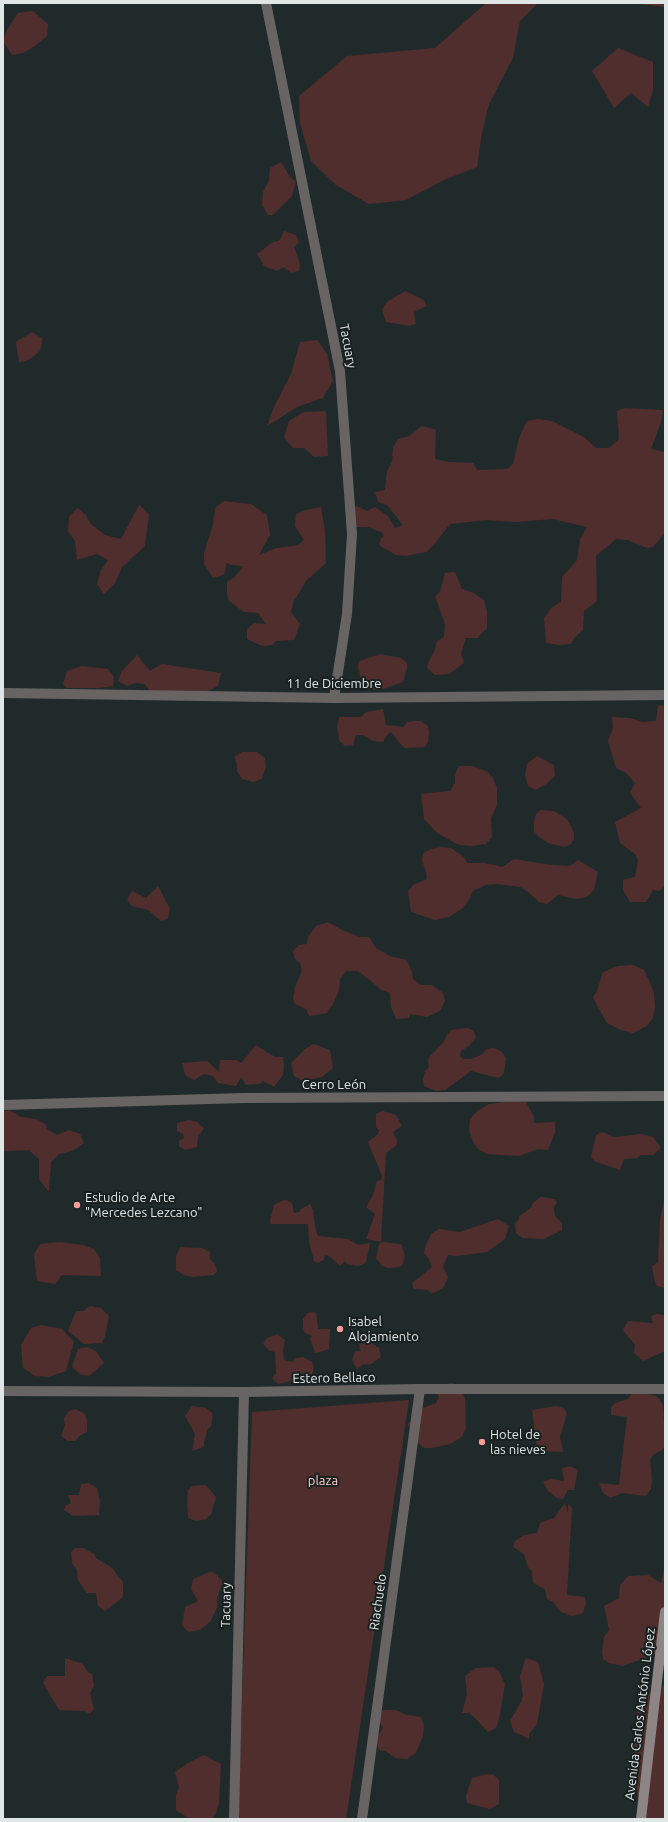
<!DOCTYPE html>
<html>
<head>
<meta charset="utf-8">
<style>
	body { margin:0 }
	#map { position:relative; width:668px; height:1822px; overflow:hidden; background:#212a2a; font-family:Ubuntu,sans-serif }
	canvas { display:block }
	.frame { position:absolute; inset:0; border:4px solid #e0e5e5; pointer-events:none }
</style>
</head>
<body>
<div id="map">
<canvas width="668" height="1822"></canvas>
<div class="frame"></div>
</div>
<script>
const ctx = document.querySelector('canvas').getContext('2d');
ctx.lineJoin = 'round';
function fillPath(path, color) {
  ctx.fillStyle = color;
  ctx.fill(path, 'evenodd');
}
function toPath(rows) {
  const path = new Path2D();
  for (const r of rows) {
    path.moveTo(r[0], r[1]);
    for (let i = 2; i < r.length; i += 2) path.lineTo(r[i], r[i + 1]);
  }
  return path;
}
function trace(path, color, width, dash) {
  ctx.strokeStyle = color;
  ctx.lineWidth = width;
  ctx.lineCap = dash ? 'butt' : 'round';
  ctx.setLineDash(dash || []);
  ctx.stroke(path);
}
function drawText(font, color, halo, rows, align = 'center') {
  ctx.font = font + ' Ubuntu,sans-serif';
  ctx.lineWidth = 4;
  ctx.setLineDash([]);
  ctx.textBaseline = 'middle';
  ctx.strokeStyle = halo;
  ctx.fillStyle = color;
  for (const [text, x, y, turn = 0] of rows) {
    ctx.save();
    ctx.translate(x, y);
    ctx.rotate((+turn || 0) * Math.PI / 180);
    ctx.textAlign = isNaN(turn) ? turn : align;
    if (halo) ctx.strokeText(text, 0, 0);
    ctx.fillText(text, 0, 0);
    ctx.restore();
  }
}
fillPath(toPath([
	[486,3,665,3,665,7,628,3,537,4,520,21,513,58,489,104,482,133,477,167,444,180,406,200,369,204,336,185,311,161,300,123,299,96,347,56,435,48],
	[33,11,48,24,47,36,35,46,23,53,12,55,3,41,7,30,18,13],
	[618,48,653,62,653,90,648,107,631,93,614,108,592,71],
	[281,162,290,177,296,182,292,196,273,215,268,215,262,205,263,192,269,180,270,168],
	[284,231,296,235,299,242,294,247,300,264,299,271,291,273,284,267,277,271,264,266,257,254,273,242,279,241],
	[405,291,424,300,427,306,414,312,416,324,410,326,386,322,382,310,387,302],
	[32,332,43,339,40,351,30,359,19,363,16,342],
	[317,340,327,354,333,381,323,398,297,407,267,426,275,405,291,374,300,342],
	[625,408,663,410,661,422,651,449,665,452,665,533,653,547,647,548,628,540,616,539,596,556,597,601,584,611,583,630,574,638,571,644,559,645,546,643,544,618,551,608,561,602,562,577,577,560,580,539,587,527,553,519,515,522,486,520,450,524,433,546,426,552,406,556,396,555,379,545,381,539,384,535,381,532,368,527,357,527,349,525,347,512,357,506,367,511,375,507,388,516,395,528,403,525,387,505,378,502,375,492,385,490,387,471,392,462,393,447,398,439,409,436,422,426,436,430,435,459,448,462,473,463,477,470,507,469,513,464,519,438,527,421,538,419,552,421,584,437,596,448,609,448,619,439,617,411],
	[326,411,328,456,314,457,304,448,293,448,284,437,289,421,304,412],
	[224,501,251,504,267,515,270,535,259,555,276,548,298,545,304,540,295,526,296,514,306,510,321,507,325,531,326,563,306,581,294,601,291,612,300,624,294,640,276,641,273,645,262,646,247,639,247,629,254,623,266,624,258,613,244,612,229,601,227,594,227,582,235,577,243,566,231,565,227,563,224,575,213,578,204,564,204,553,213,525,215,508],
	[139,505,149,514,145,546,122,567,115,583,104,594,97,584,101,570,108,560,97,554,77,560,75,541,68,531,69,517,77,508,86,515,91,524,105,535,121,539],
	[455,572,462,589,474,593,484,600,487,611,487,628,477,638,466,638,461,654,464,663,449,674,435,675,427,668,428,663,434,652,437,641,444,637,445,624,435,596,440,592,445,573],
	[380,654,401,658,407,663,407,669,403,682,380,690,369,690,362,684,358,666,360,661],
	[137,655,150,671,162,664,221,673,218,686,205,693,154,698,145,684,135,683,127,686,118,681,122,671],
	[82,666,108,669,114,677,113,686,99,688,67,688,63,684,67,671],
	[658,705,665,706,665,884,660,891,653,890,646,902,630,902,623,890,623,880,635,877,638,860,635,854,620,843,615,822,641,808,630,793,635,783,626,773,616,768,608,741,613,728,612,717,630,718,643,722,656,721],
	[383,709,386,725,404,727,407,722,415,721,421,721,428,726,429,733,428,742,425,747,404,748,391,732,387,735,383,742,373,741,363,735,356,735,353,745,345,746,339,740,337,726,339,717,361,717,366,712],
	[242,752,257,752,265,758,266,767,262,779,253,782,242,779,237,771,237,764,234,757],
	[537,756,554,765,555,776,546,784,536,790,528,786,525,775,527,764],
	[460,766,473,766,488,772,493,778,497,788,497,805,491,818,492,837,486,844,471,846,459,845,437,833,424,819,421,794,450,791,455,783,455,777,457,769],
	[540,810,554,811,567,819,574,832,574,839,570,845,564,847,548,843,538,836,534,831,534,822,536,814],
	[442,847,451,848,464,857,467,863,485,863,502,867,514,859,552,865,570,866,578,860,598,872,594,890,587,897,576,899,558,895,547,904,539,902,528,892,520,887,498,884,486,885,473,891,470,898,463,908,449,917,435,920,411,912,408,891,413,885,427,879,426,871,422,861,423,853,431,849],
	[158,886,170,909,168,919,161,921,148,910,132,906,127,900,132,891,146,898],
	[328,922,342,930,360,937,369,937,376,948,390,956,407,960,412,972,413,979,421,985,432,985,443,993,445,1001,440,1011,427,1017,410,1014,409,1018,396,1019,391,1007,390,993,382,990,358,971,346,971,340,979,339,991,333,1004,327,1013,309,1016,306,1009,295,1004,293,998,295,987,302,970,300,963,295,959,293,951,299,945,307,944,308,937,316,926],
	[633,965,644,970,649,980,654,993,655,1007,653,1018,647,1026,633,1033,621,1030,607,1023,593,998,597,991,603,972,618,966],
	[467,1028,473,1030,476,1037,470,1045,461,1051,460,1056,463,1059,471,1059,481,1055,487,1049,494,1048,502,1052,506,1058,504,1073,499,1078,471,1071,445,1090,436,1091,424,1086,423,1080,425,1071,429,1067,428,1062,429,1057,443,1043,447,1035,451,1030],
	[313,1044,330,1050,333,1068,322,1077,303,1081,294,1076,291,1063,305,1049],
	[256,1045,275,1057,283,1057,284,1067,283,1075,274,1087,263,1081,259,1084,246,1085,241,1077,236,1086,218,1083,213,1076,204,1074,194,1080,185,1075,182,1063,207,1061,219,1072,220,1060,236,1060,241,1063],
	[510,1101,526,1102,534,1117,534,1123,555,1122,555,1133,548,1150,538,1149,519,1156,487,1154,478,1149,474,1144,469,1130,470,1119,477,1111,489,1104],
	[9,1110,21,1117,36,1119,45,1124,47,1129,57,1135,69,1130,80,1134,84,1143,72,1151,59,1154,51,1162,49,1192,39,1179,39,1159,29,1150,3,1151,3,1111],
	[383,1111,396,1115,402,1126,393,1132,397,1141,397,1145,386,1153,381,1242,366,1239,375,1214,366,1207,373,1195,377,1181,381,1180,382,1176,368,1142,378,1134,379,1130,376,1127,376,1114],
	[189,1120,197,1122,204,1128,198,1137,197,1147,185,1150,179,1146,179,1141,184,1138,183,1134,177,1131,177,1123],
	[602,1132,614,1137,641,1134,653,1137,661,1148,653,1155,641,1155,637,1158,624,1159,620,1170,594,1161,591,1157,596,1135],
	[540,1197,555,1199,557,1202,554,1207,555,1216,562,1223,562,1230,544,1239,522,1238,516,1233,515,1223,519,1219,519,1216,532,1207,532,1204],
	[286,1200,292,1203,294,1213,299,1212,301,1209,310,1204,313,1210,315,1226,318,1236,348,1239,358,1245,370,1243,366,1263,358,1266,347,1264,345,1261,340,1266,329,1256,325,1255,324,1260,317,1263,314,1261,309,1242,308,1224,271,1224,270,1221,274,1205,281,1201],
	[664,1200,665,1200,665,1288,657,1286,655,1283,652,1266,658,1262,660,1220],
	[498,1219,509,1226,505,1239,487,1252,457,1256,448,1255,443,1266,448,1278,443,1288,432,1294,428,1290,414,1289,412,1283,432,1267,429,1259,424,1253,426,1245,431,1234,439,1229,460,1232],
	[60,1242,83,1245,94,1249,100,1258,101,1276,62,1275,55,1284,37,1281,34,1254,40,1244],
	[382,1242,401,1244,405,1255,403,1264,400,1267,388,1268,382,1266,376,1258,379,1244],
	[180,1247,202,1248,210,1252,210,1259,215,1264,217,1271,214,1275,192,1277,184,1275,176,1270,176,1257],
	[90,1306,101,1308,109,1316,105,1336,102,1343,84,1344,68,1331,76,1311,83,1311],
	[314,1312,316,1313,318,1329,330,1329,329,1349,320,1352,315,1353,310,1339,312,1336,305,1333,303,1328,303,1319,308,1313],
	[656,1314,665,1315,665,1351,643,1361,634,1353,635,1345,623,1330,628,1321,653,1323,651,1316],
	[41,1325,62,1329,74,1342,66,1371,49,1377,35,1376,23,1368,21,1345,31,1328],
	[277,1334,285,1340,283,1350,284,1360,293,1362,295,1358,303,1357,312,1362,314,1367,312,1376,278,1384,272,1378,276,1374,275,1352,270,1351,263,1344,267,1338],
	[370,1342,379,1348,381,1357,371,1364,362,1365,357,1369,352,1360,355,1351,361,1351,359,1344],
	[87,1347,96,1351,104,1363,89,1376,80,1374,72,1367,78,1349],
	[452,1383,461,1389,465,1399,466,1427,462,1437,450,1444,431,1448,424,1448,413,1439,408,1424,423,1408,436,1403,439,1397,437,1392,442,1385],
	[633,1392,643,1393,656,1396,660,1400,663,1406,665,1446,662,1450,654,1454,650,1460,652,1480,651,1489,646,1496,622,1493,611,1498,603,1493,599,1483,619,1485,627,1417,611,1415,611,1407,615,1403,628,1399],
	[409,1400,346,1819,238,1819,252,1412],
	[192,1406,206,1408,213,1414,211,1426,208,1429,204,1442,204,1447,192,1451,195,1434,185,1416],
	[556,1406,564,1408,567,1414,560,1437,563,1452,542,1451,536,1443,532,1410],
	[76,1409,85,1414,87,1420,87,1432,79,1436,76,1441,68,1441,61,1436,65,1425,64,1418,69,1411],
	[570,1466,578,1470,574,1490,568,1490,563,1499,557,1498,548,1491,543,1482,551,1479,564,1481,562,1468],
	[88,1483,97,1488,100,1501,99,1515,73,1516,64,1510,65,1506,71,1503,68,1495,79,1495,81,1484],
	[206,1485,216,1497,215,1501,211,1514,206,1519,196,1521,188,1518,187,1500,188,1490,192,1486],
	[565,1503,568,1513,568,1504,572,1508,567,1595,585,1597,586,1603,583,1613,572,1616,561,1612,553,1602,547,1599,545,1589,533,1583,532,1571,528,1567,524,1554,513,1547,515,1541,524,1535,537,1533,540,1523,554,1518],
	[75,1548,83,1548,94,1554,96,1558,112,1568,123,1582,123,1597,105,1611,98,1606,96,1593,87,1593,78,1580,77,1571,72,1563,71,1552],
	[665,1563,665,1651,623,1666,609,1663,603,1659,602,1652,604,1637,609,1630,604,1606,619,1598,620,1585,628,1576,648,1575,661,1583],
	[212,1571,223,1581,217,1598,217,1608,210,1622,200,1630,188,1632,182,1625,185,1607,198,1601,191,1589,193,1579],
	[65,1658,83,1664,88,1672,92,1674,94,1686,90,1693,94,1709,90,1714,84,1711,59,1710,43,1683,47,1676,65,1676],
	[526,1658,538,1662,544,1684,537,1724,529,1734,529,1739,514,1732,510,1721,521,1702,523,1695,520,1676],
	[494,1667,499,1671,505,1684,500,1715,496,1728,488,1732,470,1713,462,1713,467,1694,465,1676,476,1668],
	[665,1685,665,1819,637,1819,639,1801,631,1775,637,1706,653,1690],
	[382,1710,396,1710,407,1715,421,1717,424,1726,423,1736,416,1753,407,1759,396,1758,385,1751,379,1750,376,1740,383,1727,376,1718],
	[204,1755,221,1764,219,1803,216,1814,212,1819,190,1819,176,1810,176,1795,179,1787,175,1772,188,1763],
	[487,1774,494,1775,499,1780,499,1804,490,1809,467,1803,466,1796,472,1778]
]), '#502e2d');
trace(toPath([
	[266,3,340,371,352,534,347,614,334,698],
	[3,693,334,698,665,695],
	[3,1105,244,1098,665,1096],
	[3,1391,244,1392,420,1389,665,1389],
	[234,1819,244,1392],
	[362,1819,420,1389]
]), '#686464', 10);
trace(toPath([
	[641,1819,665,1612]
]), '#8d8585', 10);
for (const [x, y, r, color] of [
	[77,1205,4,"#f59b98"],
	[340,1329,4,"#f59b98"],
	[482,1442,4,"#f59b98"]
]) {
  const dot = new Path2D();
  dot.arc(x, y, r, 0, 2 * Math.PI);
  ctx.fillStyle = color;
  ctx.fill(dot);
  trace(dot, '#182120', 1.5);
}
drawText('13px', '#e0e5e5', '#182120', [
	["Tacuary",348,346,79],
	["11 de Diciembre",334,684],
	["Cerro León",334,1085],
	["Estero Bellaco",334,1378,-1],
	["Riachuelo",378,1602,-82],
	["Tacuary",226,1605,-89],
	["Avenida Carlos António López",640,1714,-83]
]);
drawText('13px', '#e0e5e5', '#182120', [
	["Estudio de Arte",85,1198],
	["\"Mercedes Lezcano\"",85,1213],
	["Isabel",348,1322],
	["Alojamiento",348,1337],
	["Hotel de",490,1435],
	["las nieves",490,1450]
], 'left');
drawText('13px', '#f8c9c7', '#182120', [
	["plaza",323,1481]
]);
</script>
</body>
</html>
